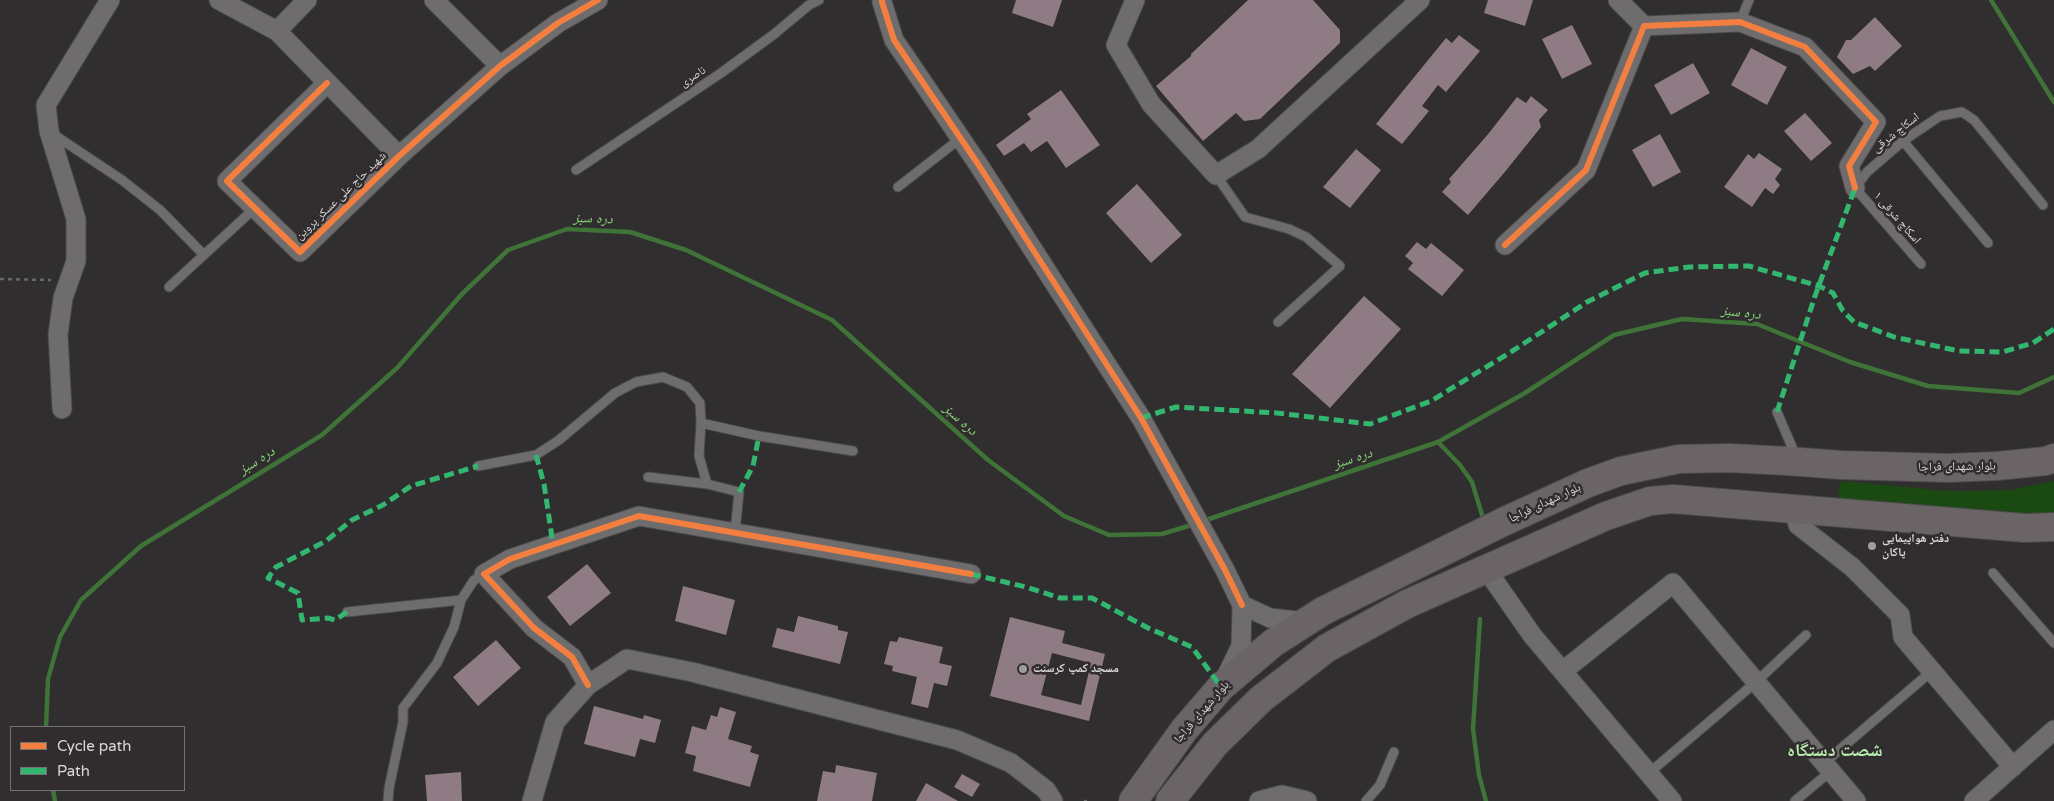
<!DOCTYPE html>
<html>
<head>
<meta charset="utf-8">
<style>
	body { margin:0 }
	#map { position:relative; width:2054px; height:801px; overflow:hidden; background:#302e2f; font-family:"Varela Round",sans-serif }
	canvas { display:block }
	.legend { position:absolute; left:10px; top:726px; width:175px; height:65px; box-sizing:border-box; background:#312d2f; border:1px solid #757173; margin:0; padding:6px 9px; list-style:none; font-size:15px; color:#dbd8d9 }
	.legend li { display:flex; align-items:center; gap:10px; height:25px }
	.legend b { width:25px; border:1px solid #757173 }
</style>
</head>
<body>
<div id="map">
<canvas width="2054" height="801"></canvas>
<ul class="legend">
<li><b style="height:6px;background:#f27e40"></b>Cycle path</li>
<li><b style="height:6px;background:#33b770"></b>Path</li>
</ul>
</div>
<script>
const ctx = document.querySelector('canvas').getContext('2d');
ctx.lineJoin = 'round';
function fillPath(path, color) {
  ctx.fillStyle = color;
  ctx.fill(path, 'evenodd');
}
function toPath(rows) {
  const path = new Path2D();
  for (const r of rows) {
    path.moveTo(r[0], r[1]);
    for (let i = 2; i < r.length; i += 2) path.lineTo(r[i], r[i + 1]);
  }
  return path;
}
function trace(path, color, width, dash) {
  ctx.strokeStyle = color;
  ctx.lineWidth = width;
  ctx.lineCap = dash ? 'butt' : 'round';
  ctx.setLineDash(dash || []);
  ctx.stroke(path);
}
function drawText(font, color, halo, rows, align = 'center') {
  ctx.font = font + ' "Varela Round","Noto Naskh Arabic",sans-serif';
  ctx.lineWidth = 5;
  ctx.setLineDash([]);
  ctx.textBaseline = 'middle';
  ctx.strokeStyle = halo;
  ctx.fillStyle = color;
  for (const [text, x, y, turn = 0] of rows) {
    ctx.save();
    ctx.translate(x, y);
    ctx.rotate((+turn || 0) * Math.PI / 180);
    ctx.textAlign = isNaN(turn) ? turn : align;
    if (halo) ctx.strokeText(text, 0, 0);
    ctx.fillText(text, 0, 0);
    ctx.restore();
  }
}
fillPath(toPath([
	[1841,481,1949,491,2009,490,2054,481,2054,513,2022,514,1838,498]
]), '#1a4a12');
trace(toPath([
	[1991,0,2054,102],
	[1438,442,1460,465,1472,482,1483,518],
	[1203,521,1438,442,1525,393,1614,335,1682,319,1757,324,1850,362,1928,386,2019,393,2054,377],
	[1480,619,1473,729,1479,775,1486,801],
	[46,727,48,679,60,637,81,600,141,546,322,435,397,368,462,294,508,250,567,229,630,232,686,250,832,320,988,460,1064,516,1109,535,1162,534,1195,524],
	[53,790,55,801]
]), '#3f7337', 4.5);
fillPath(toPath([
	[1016,0,1062,0,1053,27,1012,13],
	[1248,0,1313,0,1340,30,1340,43,1260,119,1244,121,1236,113,1203,141,1156,86,1191,56,1191,54],
	[1488,0,1533,0,1525,26,1484,13],
	[1875,17,1902,46,1875,71,1870,66,1853,74,1837,57,1846,40,1851,40],
	[1572,25,1592,64,1562,79,1542,39],
	[1459,35,1480,51,1446,92,1438,85,1422,106,1429,111,1402,144,1376,124,1446,38,1452,43],
	[1751,48,1787,67,1767,105,1731,85],
	[1693,63,1710,93,1671,115,1654,85],
	[1061,90,1100,145,1066,168,1047,141,1031,152,1024,143,1004,156,996,145,1031,119,1027,114],
	[1531,96,1548,110,1539,120,1541,127,1504,173,1468,215,1442,192,1451,182,1449,179,1489,133,1517,97,1526,103],
	[1805,113,1832,143,1811,161,1784,131],
	[1660,134,1681,172,1653,187,1632,150],
	[1356,149,1381,170,1350,208,1323,187],
	[1759,153,1782,169,1775,179,1780,185,1773,194,1765,188,1752,207,1724,187,1748,154,1754,159],
	[1137,184,1182,235,1151,263,1106,213],
	[1417,242,1426,249,1431,243,1464,270,1442,296,1408,269,1413,263,1405,256],
	[1364,296,1401,329,1330,408,1292,374],
	[587,564,611,593,570,626,547,597],
	[683,586,735,600,726,635,675,621],
	[798,616,838,626,838,630,848,632,840,664,772,647,777,628,794,632],
	[1010,617,1065,631,1062,643,1105,654,1089,721,990,696],
	[1052,653,1091,663,1081,705,1041,695],
	[899,637,943,647,939,663,952,666,947,686,934,683,928,708,911,704,917,677,892,671,893,666,884,664,890,641,897,642],
	[496,640,521,668,478,706,453,677],
	[594,706,643,719,644,715,661,720,655,743,640,739,635,757,584,744],
	[720,707,736,712,728,739,752,746,750,752,759,755,750,787,693,771,696,756,685,753,692,726,706,730,711,715,717,717],
	[836,765,877,773,872,801,817,801,823,771,835,773],
	[461,772,462,801,427,801,425,775],
	[962,774,980,784,972,797,954,787],
	[926,783,958,801,916,801]
]), '#8e7b83');
const lane = toPath([
	[1740,22,1749,0],
	[53,134,122,180,160,210,204,255],
	[1903,141,1988,243],
	[576,170,721,73,773,35,809,5,819,0],
	[1216,175,1245,217,1289,229,1306,237,1340,266,1278,322],
	[898,187,961,138],
	[1921,264,1855,188,1867,172,1903,141,1940,116,1962,112,1974,120,2043,205],
	[169,287,255,208],
	[1777,412,1792,447,1789,458],
	[701,423,759,436,853,451],
	[478,466,536,455,559,440,615,393,636,382,663,377,687,387,700,403,701,423,699,456,707,484,739,492,735,532],
	[648,477,707,484],
	[1993,573,2054,643],
	[347,612,461,600,474,580,484,574],
	[1824,763,1932,671],
	[1649,773,1756,682,1806,635],
	[388,801,389,788,403,722,403,708,437,663,454,627,461,600],
	[1366,801,1380,785,1394,752],
	[1795,801,1831,771]
]);
const street = toPath([
	[219,0,277,31,399,156],
	[434,0,500,66],
	[882,0,882,2,894,40,978,164,1141,418,1225,570,1242,605],
	[1135,0,1116,45,1151,104,1216,175,1258,149,1420,0],
	[1618,0,1644,26],
	[277,31,307,0],
	[327,83,227,181,300,252,399,156,500,66,558,23,598,0],
	[1505,245,1586,170,1644,26,1740,22,1805,47,1876,122,1849,166,1855,188],
	[62,409,58,334,63,298,76,261,76,219,49,131,46,105,110,0],
	[1795,509,1798,525,1852,567,1900,615,1903,637,2013,767],
	[1486,569,1532,635,1672,801],
	[1563,671,1673,583,1856,801],
	[1225,679,1241,646,1242,605,1270,618,1305,622],
	[588,685,572,657,534,628,484,574,510,559,639,516,971,574],
	[532,801,555,722,588,685,627,659,692,672,957,740,1011,763,1046,790,1053,801],
	[1259,801,1282,795,1307,801],
	[1974,801,2054,730]
]);
const primary = toPath([
	[1133,801,1184,730,1221,687,1273,643,1323,611,1503,522,1588,483,1621,471,1679,459,1729,458,1788,461,1841,465,1948,468,1997,466,2046,461,2054,458],
	[1170,801,1215,744,1261,699,1327,648,1407,604,1606,516,1650,501,1673,499,2025,528,2054,527]
]);
trace(lane, '#4b494a', 11);
trace(street, '#4b494a', 21);
trace(primary, '#4b494a', 30);
trace(toPath([
	[0,279,51,280],
	[1084,801,1087,801]
]), '#686767', 2.5, [4, 4]);
trace(lane, '#6e6c6d', 9);
trace(street, '#6e6c6d', 19);
trace(primary, '#6b6466', 28);
trace(toPath([
	[1777,412,1815,296,1855,188],
	[1141,418,1176,407,1277,413,1370,424,1431,401,1514,350,1587,302,1645,273,1689,267,1749,266,1819,286,1833,293,1843,311,1854,322,1894,337,1959,351,2002,352,2033,343,2054,329],
	[536,455,544,484,553,544],
	[739,492,753,466,759,436],
	[971,574,1026,587,1060,598,1092,598,1148,628,1192,647,1221,687],
	[347,612,335,620,328,618,302,620,298,593,268,578,276,567,326,541,352,520,383,505,411,486,478,466]
]), '#33b770', 5, [10, 5]);
trace(toPath([
	[882,0,882,2,894,40,978,164,1141,418,1225,570,1242,605],
	[327,83,227,181,300,252,399,156,500,66,558,23,598,0],
	[1505,245,1586,170,1644,26,1740,22,1805,47,1876,122,1849,166,1855,188],
	[588,685,572,657,534,628,484,574,510,559,639,516,971,574]
]), '#f27e40', 6);
for (const [x, y, r, color] of [
	[1872,546,5,"#9f9c9e"],
	[1023,669,5,"#9f9c9e"]
]) {
  const dot = new Path2D();
  dot.arc(x, y, r, 0, 2 * Math.PI);
  ctx.fillStyle = color;
  ctx.fill(dot);
  trace(dot, '#312d2f', 2);
}
drawText('12px', '#dbd8d9', '#312d2f', [
	["ناصری",693,77,-33],
	["اسکاچ شرقی",1896,133,-38],
	["شهید حاج علی عسکر پروین",341,196,-44],
	["اسکاچ شرقی ۱",1897,218,49],
	["بلوار شهدای فراجا",1957,467,-1],
	["بلوار شهدای فراجا",1545,503,-25],
	["بلوار شهدای فراجا",1202,712,-49]
]);
drawText('bold 12px', '#dbd8d9', '#312d2f', [
	["دفتر هواپیمایی",1882,539],
	["پاکان",1882,553],
	["مسجد کمپ کرسنت",1033,669]
], 'left');
drawText('italic 14px', '#88d77d', '#312d2f', [
	["دره سبز",593,219,2],
	["دره سبز",1741,313,7],
	["دره سبز",960,420,42],
	["دره سبز",1353,459,-18],
	["دره سبز",257,461,-32]
]);
drawText('bold 18px', '#b7ecae', '#312d2f', [
	["شصت دستگاه",1835,751]
]);
</script>
</body>
</html>
